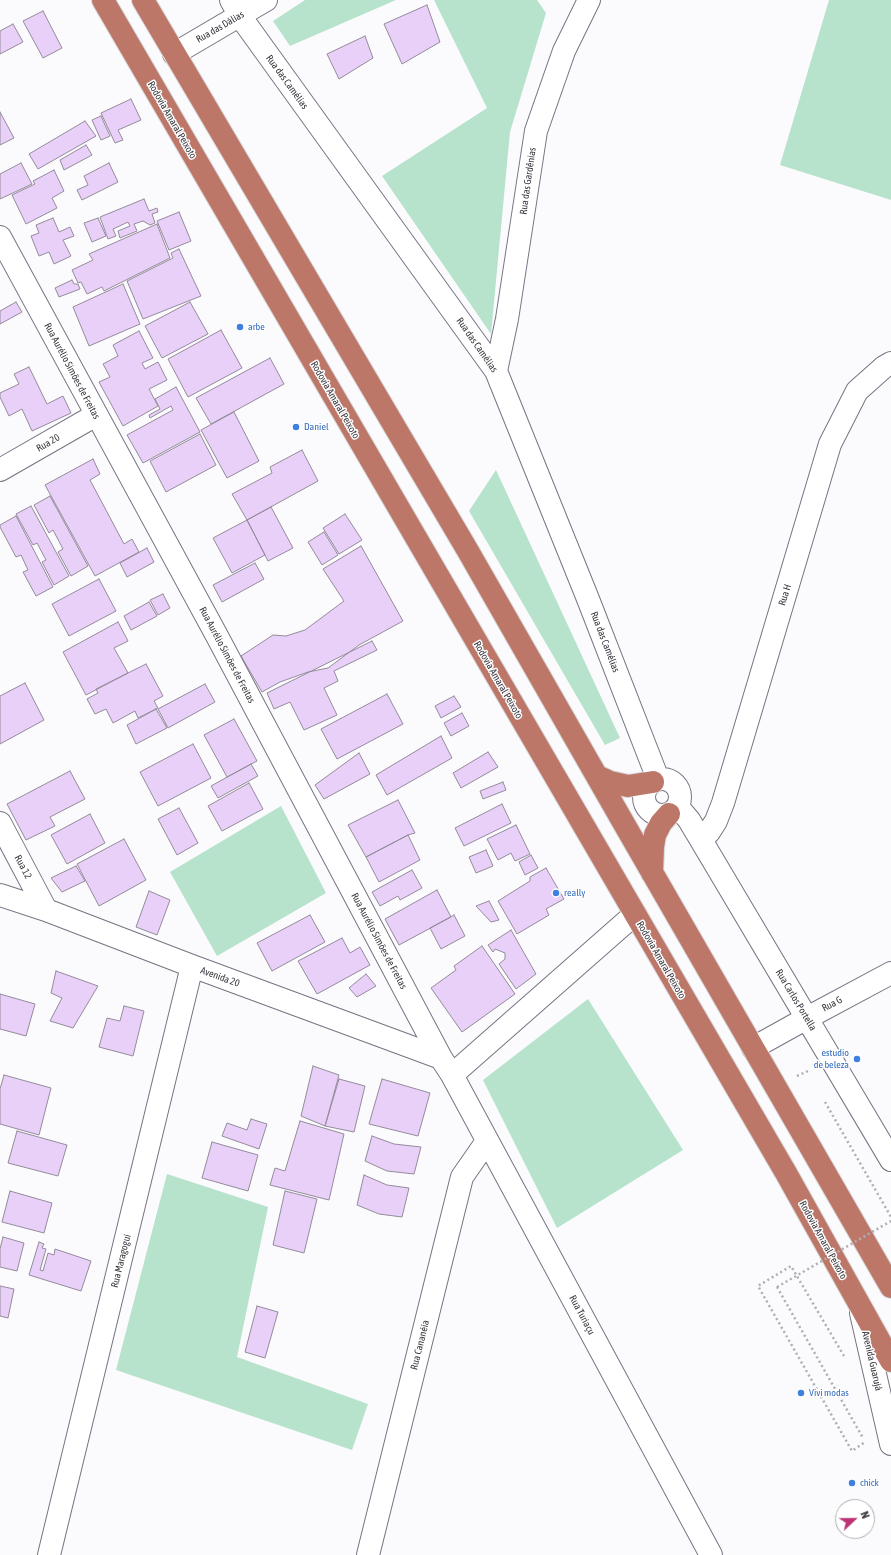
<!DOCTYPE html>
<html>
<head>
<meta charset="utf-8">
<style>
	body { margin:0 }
	#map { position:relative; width:891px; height:1555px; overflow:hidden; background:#fbfafd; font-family:"Asap Condensed",sans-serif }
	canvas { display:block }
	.north { position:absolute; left:835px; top:1499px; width:40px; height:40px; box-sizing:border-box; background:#fff; border:1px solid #afafb2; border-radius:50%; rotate:68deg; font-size:11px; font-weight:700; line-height:16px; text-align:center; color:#38373e }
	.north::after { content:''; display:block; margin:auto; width:14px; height:18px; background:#bc3474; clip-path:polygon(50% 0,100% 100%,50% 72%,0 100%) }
</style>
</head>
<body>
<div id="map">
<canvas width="891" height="1555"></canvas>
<div class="north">N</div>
</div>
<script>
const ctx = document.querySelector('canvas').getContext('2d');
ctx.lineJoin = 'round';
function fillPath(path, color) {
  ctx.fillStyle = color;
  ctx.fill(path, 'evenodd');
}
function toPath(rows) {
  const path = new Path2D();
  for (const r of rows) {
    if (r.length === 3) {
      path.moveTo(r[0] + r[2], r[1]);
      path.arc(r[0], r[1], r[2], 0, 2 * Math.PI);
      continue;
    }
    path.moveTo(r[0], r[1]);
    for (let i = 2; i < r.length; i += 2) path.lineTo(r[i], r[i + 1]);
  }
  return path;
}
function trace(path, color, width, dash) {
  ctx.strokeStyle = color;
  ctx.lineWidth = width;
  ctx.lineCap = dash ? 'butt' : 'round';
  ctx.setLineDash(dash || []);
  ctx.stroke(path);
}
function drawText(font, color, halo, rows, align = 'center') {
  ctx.font = font + ' "Asap Condensed",sans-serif';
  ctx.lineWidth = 3;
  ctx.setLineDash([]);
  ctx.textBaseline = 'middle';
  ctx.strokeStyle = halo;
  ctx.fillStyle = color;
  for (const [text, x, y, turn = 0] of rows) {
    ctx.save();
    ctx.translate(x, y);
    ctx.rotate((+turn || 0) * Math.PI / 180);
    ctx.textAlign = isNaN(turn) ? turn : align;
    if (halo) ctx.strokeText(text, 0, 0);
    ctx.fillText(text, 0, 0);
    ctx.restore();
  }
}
fillPath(toPath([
	[305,0,396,0,290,46,273,21],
	[434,0,537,0,546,13,510,132,491,334,382,176,487,108],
	[829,0,891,0,891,200,780,165],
	[496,470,620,738,605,745,469,511],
	[281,806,326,893,217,956,170,872],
	[588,999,683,1150,557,1228,483,1080],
	[167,1174,268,1207,237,1357,368,1404,352,1450,116,1370]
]), '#b7e3cc');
const building = toPath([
	[427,5,440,42,402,64,384,24,427,5],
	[43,11,62,48,43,58,23,21,43,11],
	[13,24,23,42,0,54,0,31,13,24],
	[365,36,373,58,339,79,327,54,365,36],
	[131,99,141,120,118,130,123,140,115,143,101,113,131,99],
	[0,112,14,138,0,145,0,112],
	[101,116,110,136,101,140,92,120,101,116],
	[85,121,96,136,38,169,29,154,85,121],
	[86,145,92,155,64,170,60,160,86,145],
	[21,163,32,184,0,199,0,174,21,163],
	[109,163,118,182,82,200,77,190,88,185,84,176,109,163],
	[54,170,64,191,52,198,57,208,26,224,12,195,35,184,33,181,54,170],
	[144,199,149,211,157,208,158,212,152,214,155,223,150,225,143,221,134,224,137,231,120,238,118,231,130,226,128,222,113,229,116,236,108,239,100,217,144,199],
	[179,212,191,241,169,250,157,221,179,212],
	[53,218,59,232,70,227,74,236,63,240,71,256,54,264,49,252,39,256,31,236,39,233,36,225,53,218],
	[98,218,106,236,92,242,84,223,98,218],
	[157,224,170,258,104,291,102,287,87,294,81,282,78,283,72,270,93,260,89,254,157,224],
	[179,249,201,296,143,319,127,281,173,258,171,253,179,249],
	[72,280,74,284,78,284,80,289,59,297,55,288,72,280],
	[123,284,140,324,89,346,73,307,123,284],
	[16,302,22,312,0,324,0,311,16,302],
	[190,302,208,334,162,358,145,326,190,302],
	[221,330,242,368,188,397,168,359,221,330],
	[139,331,153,358,142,363,145,369,158,362,167,380,149,389,158,406,123,426,99,382,110,377,103,364,118,356,113,345,139,331],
	[270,358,284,384,211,424,196,398,270,358],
	[29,367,47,404,63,396,71,413,32,431,22,409,9,416,0,397,0,393,19,384,14,374,29,367],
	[176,387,200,432,143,463,127,435,173,410,171,406,150,418,149,415,160,409,155,399,176,387],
	[234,412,259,461,227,478,201,430,234,412],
	[200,434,216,465,166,492,150,461,200,434],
	[302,450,318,481,247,520,232,494,272,473,270,467,302,450],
	[93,459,100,474,90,480,124,544,132,539,139,552,95,576,45,485,93,459],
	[50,496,88,566,71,576,58,552,63,549,53,530,49,533,34,505,50,496],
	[31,506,69,576,54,585,42,562,46,560,37,543,33,545,16,514,31,506],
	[271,507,293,548,268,561,247,520,271,507],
	[345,514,362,540,339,554,323,528,345,514],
	[16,516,53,587,36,596,23,572,28,570,21,555,16,557,0,527,0,525,16,516],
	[247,520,265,555,232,573,213,538,247,520],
	[324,532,338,555,322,565,308,542,324,532],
	[361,546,403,621,359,645,328,668,308,672,280,682,262,692,241,656,273,635,286,636,305,630,344,601,323,569,361,546],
	[147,548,154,562,127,577,120,563,147,548],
	[255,563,264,579,222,602,213,585,255,563],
	[99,579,116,611,69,636,52,604,99,579],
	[163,594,170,608,158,615,150,600,163,594],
	[149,602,157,616,131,630,124,616,149,602],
	[118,622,128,641,114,648,128,673,86,695,63,652,118,622],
	[372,641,377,650,334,671,338,681,324,688,337,715,304,730,290,702,274,709,267,693,372,641],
	[146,664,163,696,154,701,158,708,138,718,135,711,113,723,106,709,95,714,87,699,98,693,96,689,146,664],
	[25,683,44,720,0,744,0,696,25,683],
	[205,684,215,702,168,728,158,709,205,684],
	[387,694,403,724,337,759,321,729,387,694],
	[454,696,461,707,441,718,435,706,454,696],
	[156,709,167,728,136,744,127,725,156,709],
	[462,713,469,726,451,736,444,723,462,713],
	[234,719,257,761,227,777,204,735,234,719],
	[441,736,452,758,387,795,376,775,441,736],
	[193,744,211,778,158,806,140,772,193,744],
	[488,752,498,767,461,788,453,773,488,752],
	[359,753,370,774,324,799,315,785,359,753],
	[251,764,258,776,218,798,211,786,251,764],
	[70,771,85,799,50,817,55,826,26,840,7,804,70,771],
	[503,782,506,790,483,799,480,791,503,782],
	[249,783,263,809,222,831,208,806,249,783],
	[398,800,415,833,408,835,366,857,348,825,398,800],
	[502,804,511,823,464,846,455,828,502,804],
	[179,808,198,843,177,855,158,819,179,808],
	[90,814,105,843,67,864,51,835,90,814],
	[516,825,530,854,515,861,511,853,498,860,487,839,516,825],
	[408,835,420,860,379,882,366,857,408,835],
	[124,839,146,880,99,906,77,864,124,839],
	[486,850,493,866,476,873,469,857,486,850],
	[531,855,538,868,525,875,519,862,531,855],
	[76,866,85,881,62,892,51,878,76,866],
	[546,868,564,899,546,909,549,915,517,934,498,901,530,881,530,877,546,868],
	[412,870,422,888,400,900,398,896,380,906,372,892,412,870],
	[437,890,451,917,399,945,385,919,437,890],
	[149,891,170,900,157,935,136,927,149,891],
	[489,901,499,920,491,922,476,906,489,901],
	[310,915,325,942,272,971,257,943,310,915],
	[454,915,465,936,441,949,430,928,454,915],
	[511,930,536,974,516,989,499,964,505,959,505,953,495,949,493,952,488,945,511,930],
	[342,938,350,953,360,947,370,965,317,994,298,961,342,938],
	[482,946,515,994,462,1032,431,988,456,970,454,966,482,946],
	[56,971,98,986,73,1028,50,1021,62,998,51,993,56,971],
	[366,974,376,986,357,997,349,988,366,974],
	[0,994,35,1004,26,1036,0,1029,0,994],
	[124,1006,144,1011,133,1056,99,1047,107,1018,120,1021,124,1006],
	[313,1066,339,1075,325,1126,301,1116,313,1066],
	[4,1075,51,1088,39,1135,0,1124,0,1089,4,1075],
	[339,1079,365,1086,354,1132,325,1126,339,1079],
	[382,1079,430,1093,418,1136,369,1124,382,1079],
	[251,1119,267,1124,259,1149,222,1136,227,1123,247,1130,251,1119],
	[300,1121,344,1134,329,1200,270,1185,275,1168,285,1171,300,1121],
	[17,1131,67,1145,58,1176,8,1163,17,1131],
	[372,1136,394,1144,421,1147,414,1174,387,1171,365,1161,372,1136],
	[212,1142,258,1155,248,1191,202,1178,212,1142],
	[364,1175,387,1185,409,1188,402,1217,379,1214,357,1205,364,1175],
	[10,1191,52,1203,44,1233,2,1222,10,1191],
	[285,1191,317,1199,304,1253,273,1245,285,1191],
	[3,1237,24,1243,17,1271,0,1267,0,1249,3,1237],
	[39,1242,44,1244,42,1248,46,1249,40,1270,43,1271,48,1253,54,1255,55,1249,91,1261,81,1291,29,1275,39,1242],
	[0,1286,14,1289,8,1318,0,1316,0,1286],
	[257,1306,278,1312,265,1358,245,1352,257,1306]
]);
fillPath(building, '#e8d0f9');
trace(building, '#948b9a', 1);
const minor = toPath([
	[231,0,240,16,496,371,588,599,658,779],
	[174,54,266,0],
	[0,237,217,636,441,1058,452,1075,711,1555],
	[496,371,507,319,536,131,564,51,589,0],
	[0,470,96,415],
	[662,797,18],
	[678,807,689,820,701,840,891,1160],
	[0,823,46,910],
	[701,840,709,832,716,821,723,803,830,444,857,391,884,367,891,363],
	[0,895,46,910,192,966,441,1058],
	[753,1048,807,1018,891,973],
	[452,1075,635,914],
	[861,1313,891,1444],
	[49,1555,192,966],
	[368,1555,462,1177,487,1141]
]);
const highway = toPath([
	[103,0,786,1173,891,1361],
	[143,0,468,551,623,822,891,1287],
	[597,776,610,782,628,786,653,782],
	[652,873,653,847,655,835,661,823,669,814]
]);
trace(minor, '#777483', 24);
trace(highway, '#d7d7d8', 24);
trace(toPath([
	[797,1076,808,1071],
	[825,1102,891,1217],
	[777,1287,863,1438],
	[844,1356,791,1266,758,1286,852,1451,865,1442]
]), '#afaeb3', 2.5, [2, 3]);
trace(minor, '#fff', 22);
trace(highway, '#bd7769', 22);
trace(toPath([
	[777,1287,891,1221]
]), '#afaeb3', 2.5, [2, 3]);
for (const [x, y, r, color] of [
	[240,327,4,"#3f7fe0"],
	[296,427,4,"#3f7fe0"],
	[556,893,4,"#3f7fe0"],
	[857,1059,4,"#3f7fe0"],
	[801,1393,4,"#3f7fe0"],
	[852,1483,4,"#3f7fe0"]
]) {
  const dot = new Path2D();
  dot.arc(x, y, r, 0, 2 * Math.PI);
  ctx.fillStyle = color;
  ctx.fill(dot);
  trace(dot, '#fff', 1.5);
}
drawText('10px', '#38373e', '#fff', [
	["Rua das Dálias",220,27,-30],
	["Rua das Camélias",287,82,54],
	["Rodovia Amaral Peixoto",172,120,60],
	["Rua das Gardênias",528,181,-82],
	["Rua das Camélias",477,345,55],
	["Rua Aurélio Simões de Freitas",72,371,62],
	["Rodovia Amaral Peixoto",335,400,60],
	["Rua 20",48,443,-30],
	["Rua H",785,595,-73],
	["Rua das Camélias",605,642,69],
	["Rua Aurélio Simões de Freitas",227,655,62],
	["Rodovia Amaral Peixoto",498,680,60],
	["Rua 12",23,867,62],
	["Rua Aurélio Simões de Freitas",379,941,62],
	["Rodovia Amaral Peixoto",661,960,60],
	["Avenida 20",220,977,20],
	["Rua Carlos Portella",796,1000,59],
	["Rua G",832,1004,-28],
	["Rodovia Amaral Peixoto",823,1240,61],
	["Rua Maragogui",121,1261,-76],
	["Rua Turiaçu",582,1315,62],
	["Rua Cananéia",420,1345,-76],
	["Avenida Guarujá",872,1361,77]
]);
drawText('10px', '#366cbe', '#fff', [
	["arbe",248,327],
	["Daniel",304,427],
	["really",564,893],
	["estudio",849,1053,"right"],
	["de beleza",849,1065,"right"],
	["Vivi modas",809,1393],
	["chick",860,1483]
], 'left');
</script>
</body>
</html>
